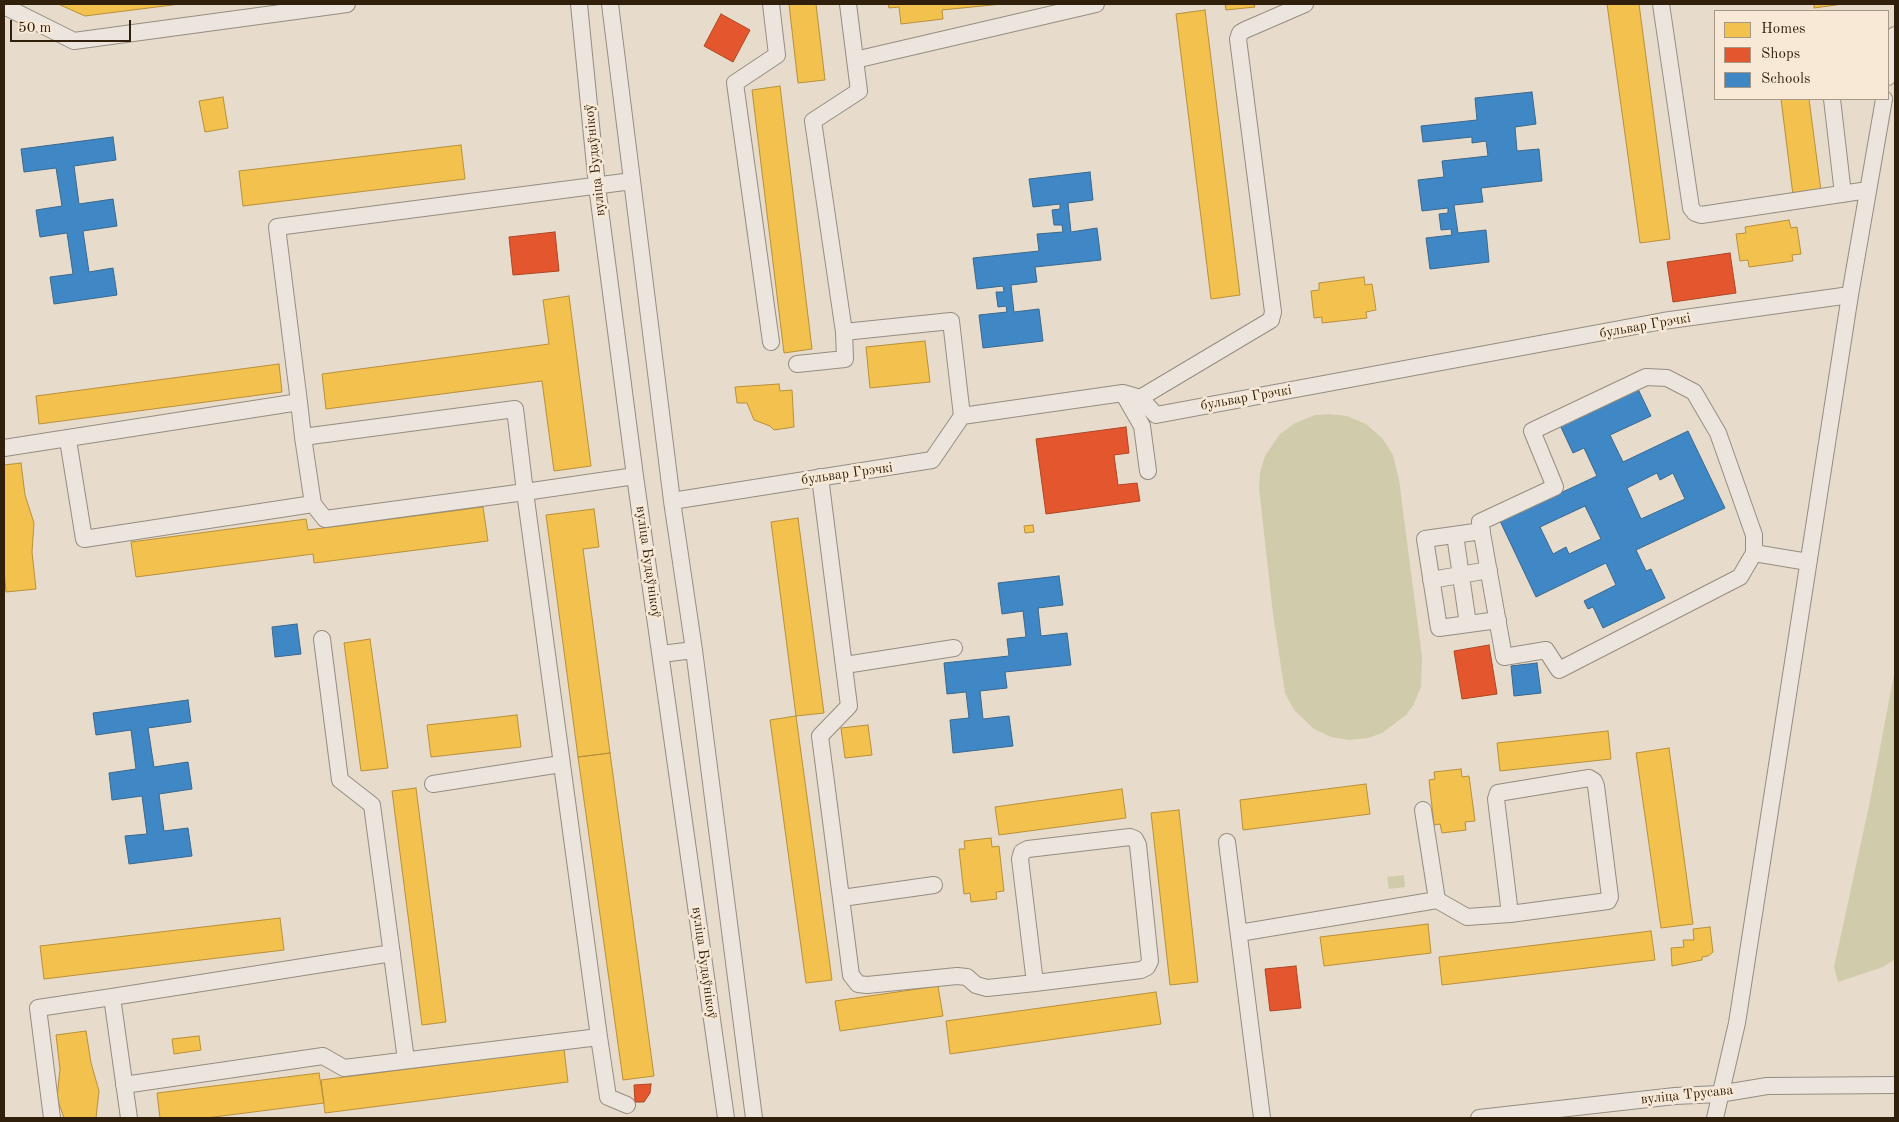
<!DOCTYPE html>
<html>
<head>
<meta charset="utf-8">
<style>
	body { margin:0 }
	#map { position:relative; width:1899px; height:1122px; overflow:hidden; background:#e7dbcb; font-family:"Old Standard TT",serif }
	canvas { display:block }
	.frame { position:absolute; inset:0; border:5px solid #301f0a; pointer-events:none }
	.legend { position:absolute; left:1714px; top:10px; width:175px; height:90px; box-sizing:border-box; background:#f7e9d6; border:1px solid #a79884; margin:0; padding:6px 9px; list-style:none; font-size:15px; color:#301f0a }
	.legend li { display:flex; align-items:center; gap:10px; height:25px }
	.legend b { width:25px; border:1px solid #a79884 }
	.scale { position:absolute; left:10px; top:20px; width:121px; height:22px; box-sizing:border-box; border:2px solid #301f0a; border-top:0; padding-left:6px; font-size:15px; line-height:18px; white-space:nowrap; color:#301f0a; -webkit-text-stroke:4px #f7e9d6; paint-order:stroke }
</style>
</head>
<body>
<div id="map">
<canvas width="1899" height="1122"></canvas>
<div class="frame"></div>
<ul class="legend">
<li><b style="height:14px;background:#f2c14e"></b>Homes</li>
<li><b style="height:14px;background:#e4572e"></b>Shops</li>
<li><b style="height:14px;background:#3f88c5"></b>Schools</li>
</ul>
<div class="scale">50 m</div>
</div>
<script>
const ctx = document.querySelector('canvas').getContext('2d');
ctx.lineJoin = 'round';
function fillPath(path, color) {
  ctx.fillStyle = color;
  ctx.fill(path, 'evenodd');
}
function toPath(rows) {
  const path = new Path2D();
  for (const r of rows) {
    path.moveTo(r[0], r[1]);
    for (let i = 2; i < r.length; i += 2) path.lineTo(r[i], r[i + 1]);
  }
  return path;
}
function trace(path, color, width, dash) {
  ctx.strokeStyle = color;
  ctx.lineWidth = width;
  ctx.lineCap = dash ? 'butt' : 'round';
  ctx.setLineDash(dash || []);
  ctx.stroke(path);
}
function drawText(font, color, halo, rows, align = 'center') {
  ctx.font = font + ' "Old Standard TT",serif';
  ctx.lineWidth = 5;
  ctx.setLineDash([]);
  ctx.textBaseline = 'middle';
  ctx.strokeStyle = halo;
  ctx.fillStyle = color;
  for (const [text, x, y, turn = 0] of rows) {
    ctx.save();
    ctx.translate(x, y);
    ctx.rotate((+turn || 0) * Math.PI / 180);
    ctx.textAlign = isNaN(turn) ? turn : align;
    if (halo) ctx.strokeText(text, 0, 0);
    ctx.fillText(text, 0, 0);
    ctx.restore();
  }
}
fillPath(toPath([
	[1330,414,1347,416,1366,424,1382,438,1393,455,1399,480,1422,657,1421,687,1414,704,1406,715,1382,733,1368,738,1349,740,1331,737,1314,729,1294,710,1285,693,1273,614,1259,488,1260,472,1265,456,1280,434,1295,423,1315,415],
	[1895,669,1895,959,1883,967,1838,982,1834,967,1870,801],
	[1404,875,1405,887,1389,889,1387,877]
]), '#d0ccab');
const homes = toPath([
	[58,4,180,4,85,16,58,4],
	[789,4,816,4,825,80,798,83,789,4],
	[888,4,1002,4,942,10,943,19,901,24,899,7,889,8,888,4],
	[1225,4,1254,4,1255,7,1226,10,1225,4],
	[1607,4,1639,4,1670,239,1640,243,1607,4],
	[1814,4,1843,4,1814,8,1814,4],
	[1205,10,1240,295,1211,299,1176,14,1205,10],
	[780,86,812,349,784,353,752,90,780,86],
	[223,97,228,128,205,132,199,101,223,97],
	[1781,99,1809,99,1821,191,1793,195,1781,99],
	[461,145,465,179,243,206,239,171,461,145],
	[1789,220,1791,228,1797,227,1801,254,1792,255,1793,261,1749,267,1748,260,1740,261,1736,234,1746,233,1745,227,1789,220],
	[1364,277,1365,285,1372,284,1376,310,1366,312,1367,318,1322,323,1322,317,1314,318,1311,291,1319,290,1319,283,1364,277],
	[569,296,591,466,554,471,542,381,326,409,322,374,549,344,543,300,569,296],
	[925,341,930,382,870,388,866,347,925,341],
	[279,364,282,392,39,424,36,396,279,364],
	[779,384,780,391,792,390,794,427,774,430,770,426,754,420,747,403,737,403,735,387,779,384],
	[21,463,25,495,34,523,32,552,36,589,6,592,4,570,4,465,21,463],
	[483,507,488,541,314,563,313,554,136,577,131,542,306,519,308,530,483,507],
	[594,509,599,547,583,549,610,753,578,757,546,515,594,509],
	[798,518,824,713,796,716,771,522,798,518],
	[1033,525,1034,532,1025,533,1024,526,1033,525],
	[370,639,388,768,361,771,344,643,370,639],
	[517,715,521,747,431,757,427,725,517,715],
	[796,716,832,980,806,983,770,720,796,716],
	[868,725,872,755,845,758,841,728,868,725],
	[1608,731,1611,759,1500,771,1497,743,1608,731],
	[1669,748,1693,924,1661,928,1636,753,1669,748],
	[610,753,654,1076,623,1080,578,757,610,753],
	[1461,769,1462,777,1469,776,1475,821,1465,822,1466,830,1442,833,1440,824,1434,825,1429,780,1435,779,1434,772,1461,769],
	[1366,784,1370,814,1243,830,1240,800,1366,784],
	[416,788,446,1022,422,1025,392,791,416,788],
	[1122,789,1126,818,999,835,995,807,1122,789],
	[1179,810,1198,982,1170,985,1151,813,1179,810],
	[991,838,992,847,999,846,1004,891,996,892,997,899,971,902,970,893,964,894,959,849,965,849,964,841,991,838],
	[280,918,284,950,44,979,40,946,280,918],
	[1428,924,1431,953,1324,966,1320,937,1428,924],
	[1710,927,1713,952,1708,956,1702,957,1702,960,1672,966,1671,948,1684,947,1683,940,1694,940,1693,929,1710,927],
	[1651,931,1655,960,1442,985,1439,957,1651,931],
	[938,986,943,1016,840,1031,835,1001,938,986],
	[1156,992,1161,1024,950,1054,946,1021,1156,992],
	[86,1031,91,1063,99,1091,96,1118,64,1118,57,1098,60,1069,56,1035,86,1031],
	[199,1036,201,1050,174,1054,172,1039,199,1036],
	[564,1049,568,1082,325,1113,321,1080,564,1049],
	[319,1073,324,1103,206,1118,160,1118,157,1093,319,1073]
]);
fillPath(homes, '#f2c14e');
trace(homes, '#b8903a', 1);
const shops = toPath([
	[721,14,750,30,733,62,704,46,721,14],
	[555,232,559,271,513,275,509,237,555,232],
	[1730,253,1736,293,1673,302,1667,262,1730,253],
	[1126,427,1129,453,1114,455,1118,485,1137,483,1140,501,1046,514,1036,439,1126,427],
	[1489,645,1497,694,1462,699,1454,651,1489,645],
	[1296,966,1301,1008,1270,1011,1265,969,1296,966],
	[651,1084,650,1093,644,1102,635,1102,634,1085,651,1084]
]);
fillPath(shops, '#e4572e');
trace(shops, '#ae4623', 1);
const schools = toPath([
	[1532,92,1536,124,1515,127,1517,151,1539,149,1542,181,1481,188,1483,202,1454,205,1458,233,1486,230,1489,262,1430,269,1426,238,1452,235,1451,229,1441,230,1439,214,1448,213,1448,208,1422,211,1418,180,1444,177,1442,161,1488,156,1486,141,1472,143,1472,137,1423,142,1421,126,1477,120,1475,98,1532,92],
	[113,137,116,160,74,166,79,204,113,199,117,226,83,231,89,272,113,268,117,295,54,304,50,277,73,274,67,233,40,237,36,210,62,206,56,168,24,172,21,149,113,137],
	[1090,172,1093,200,1068,203,1071,232,1097,228,1101,260,1035,267,1037,282,1011,285,1014,312,1039,309,1043,341,983,348,979,315,1007,312,1006,306,998,307,996,292,1004,292,1003,286,977,289,973,258,1039,251,1037,234,1063,232,1062,225,1054,225,1052,210,1060,209,1060,204,1033,207,1029,179,1090,172],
	[1637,387,1651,416,1610,435,1623,462,1688,431,1725,508,1636,550,1646,571,1651,569,1665,598,1603,628,1593,607,1588,609,1584,601,1616,585,1606,563,1536,597,1500,521,1597,476,1584,448,1573,453,1559,423,1637,387],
	[1657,473,1660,480,1673,473,1685,499,1641,519,1627,488,1657,473],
	[1585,506,1601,539,1569,554,1566,547,1553,554,1540,527,1585,506],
	[1059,576,1063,605,1038,608,1041,636,1067,633,1071,665,1005,672,1007,688,980,691,983,719,1009,716,1013,746,953,753,950,720,969,718,966,692,947,694,944,663,1009,656,1007,639,1026,637,1023,611,1002,614,998,583,1059,576],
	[297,624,301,654,275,657,272,627,297,624],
	[1537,663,1541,693,1514,696,1511,666,1537,663],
	[188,700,191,722,148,728,154,767,188,762,192,789,159,794,164,831,188,828,192,856,129,864,125,836,147,834,142,796,112,800,109,773,136,769,131,730,96,735,93,713,188,700]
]);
fillPath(schools, '#3f88c5');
trace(schools, '#3a688d', 1);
const minor = toPath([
	[579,4,597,186,635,476,726,1118],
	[610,4,672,501,694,650,754,1118],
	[771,4,777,55,735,83,771,342],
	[848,4,859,91,813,121,844,332,951,321,962,416],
	[1661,4,1691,208,1695,213,1701,215,1868,190],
	[4,6,74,41,347,4],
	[855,60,1096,4],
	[1888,77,1895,35],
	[1832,99,1843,194],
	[797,364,845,359,844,332],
	[1123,393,1142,426,1148,471],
	[1140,398,1271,320,1273,312,1238,39,1240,33,1245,30,1305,4],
	[299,402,277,227,632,181],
	[68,440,84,539,313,504,325,519,525,492,515,409,303,437,313,504],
	[4,448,299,402,303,437],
	[820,477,849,706,820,736,851,975,858,984,867,985,957,976,967,977,976,985,987,988,1035,983,1141,970,1147,967,1150,961,1138,845,1135,839,1130,837,1028,849,1022,852,1020,859,1035,983],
	[672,501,932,460,962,416,1123,393,1140,398,1156,415,1663,321,1850,295],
	[1482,531,1425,539,1439,628,1498,620],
	[1455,535,1468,624],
	[1754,553,1754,535,1718,433,1694,392,1667,378,1646,377,1532,431,1555,487,1480,522,1504,657,1546,650,1559,670,1740,577,1754,553,1808,562],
	[1431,580,1489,570],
	[322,639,340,780,372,805,406,1060],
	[661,654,694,650],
	[845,665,954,648],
	[433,784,561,764],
	[1423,810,1437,900],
	[1227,842,1262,1118],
	[842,898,934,885],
	[1239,933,1437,900,1467,917,1510,914,1608,901,1610,897,1596,786,1594,781,1589,778,1498,793,1496,799,1510,914],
	[599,1037,608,1097,627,1105],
	[124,1085,323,1056,344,1068,599,1037,525,492,635,476],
	[52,1118,38,1008,112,997],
	[129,1118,112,997,392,953],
	[1479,1118,1675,1096,1719,1094,1767,1086,1895,1085],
	[1715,1118,1737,1023,1850,295,1884,99]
]);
trace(minor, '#968d81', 18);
trace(minor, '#ebe5de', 16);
drawText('14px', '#301f0a', '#f7e9d6', [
	["вуліца Будаўнікоў",595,160,-96],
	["бульвар Грэчкі",1645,326,-10],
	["бульвар Грэчкі",1246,398,-10],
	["бульвар Грэчкі",847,474,-8],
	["вуліца Будаўнікоў",648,562,82],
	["вуліца Будаўнікоў",704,963,82],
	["вуліца Трусава",1687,1095,-6]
]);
</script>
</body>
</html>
